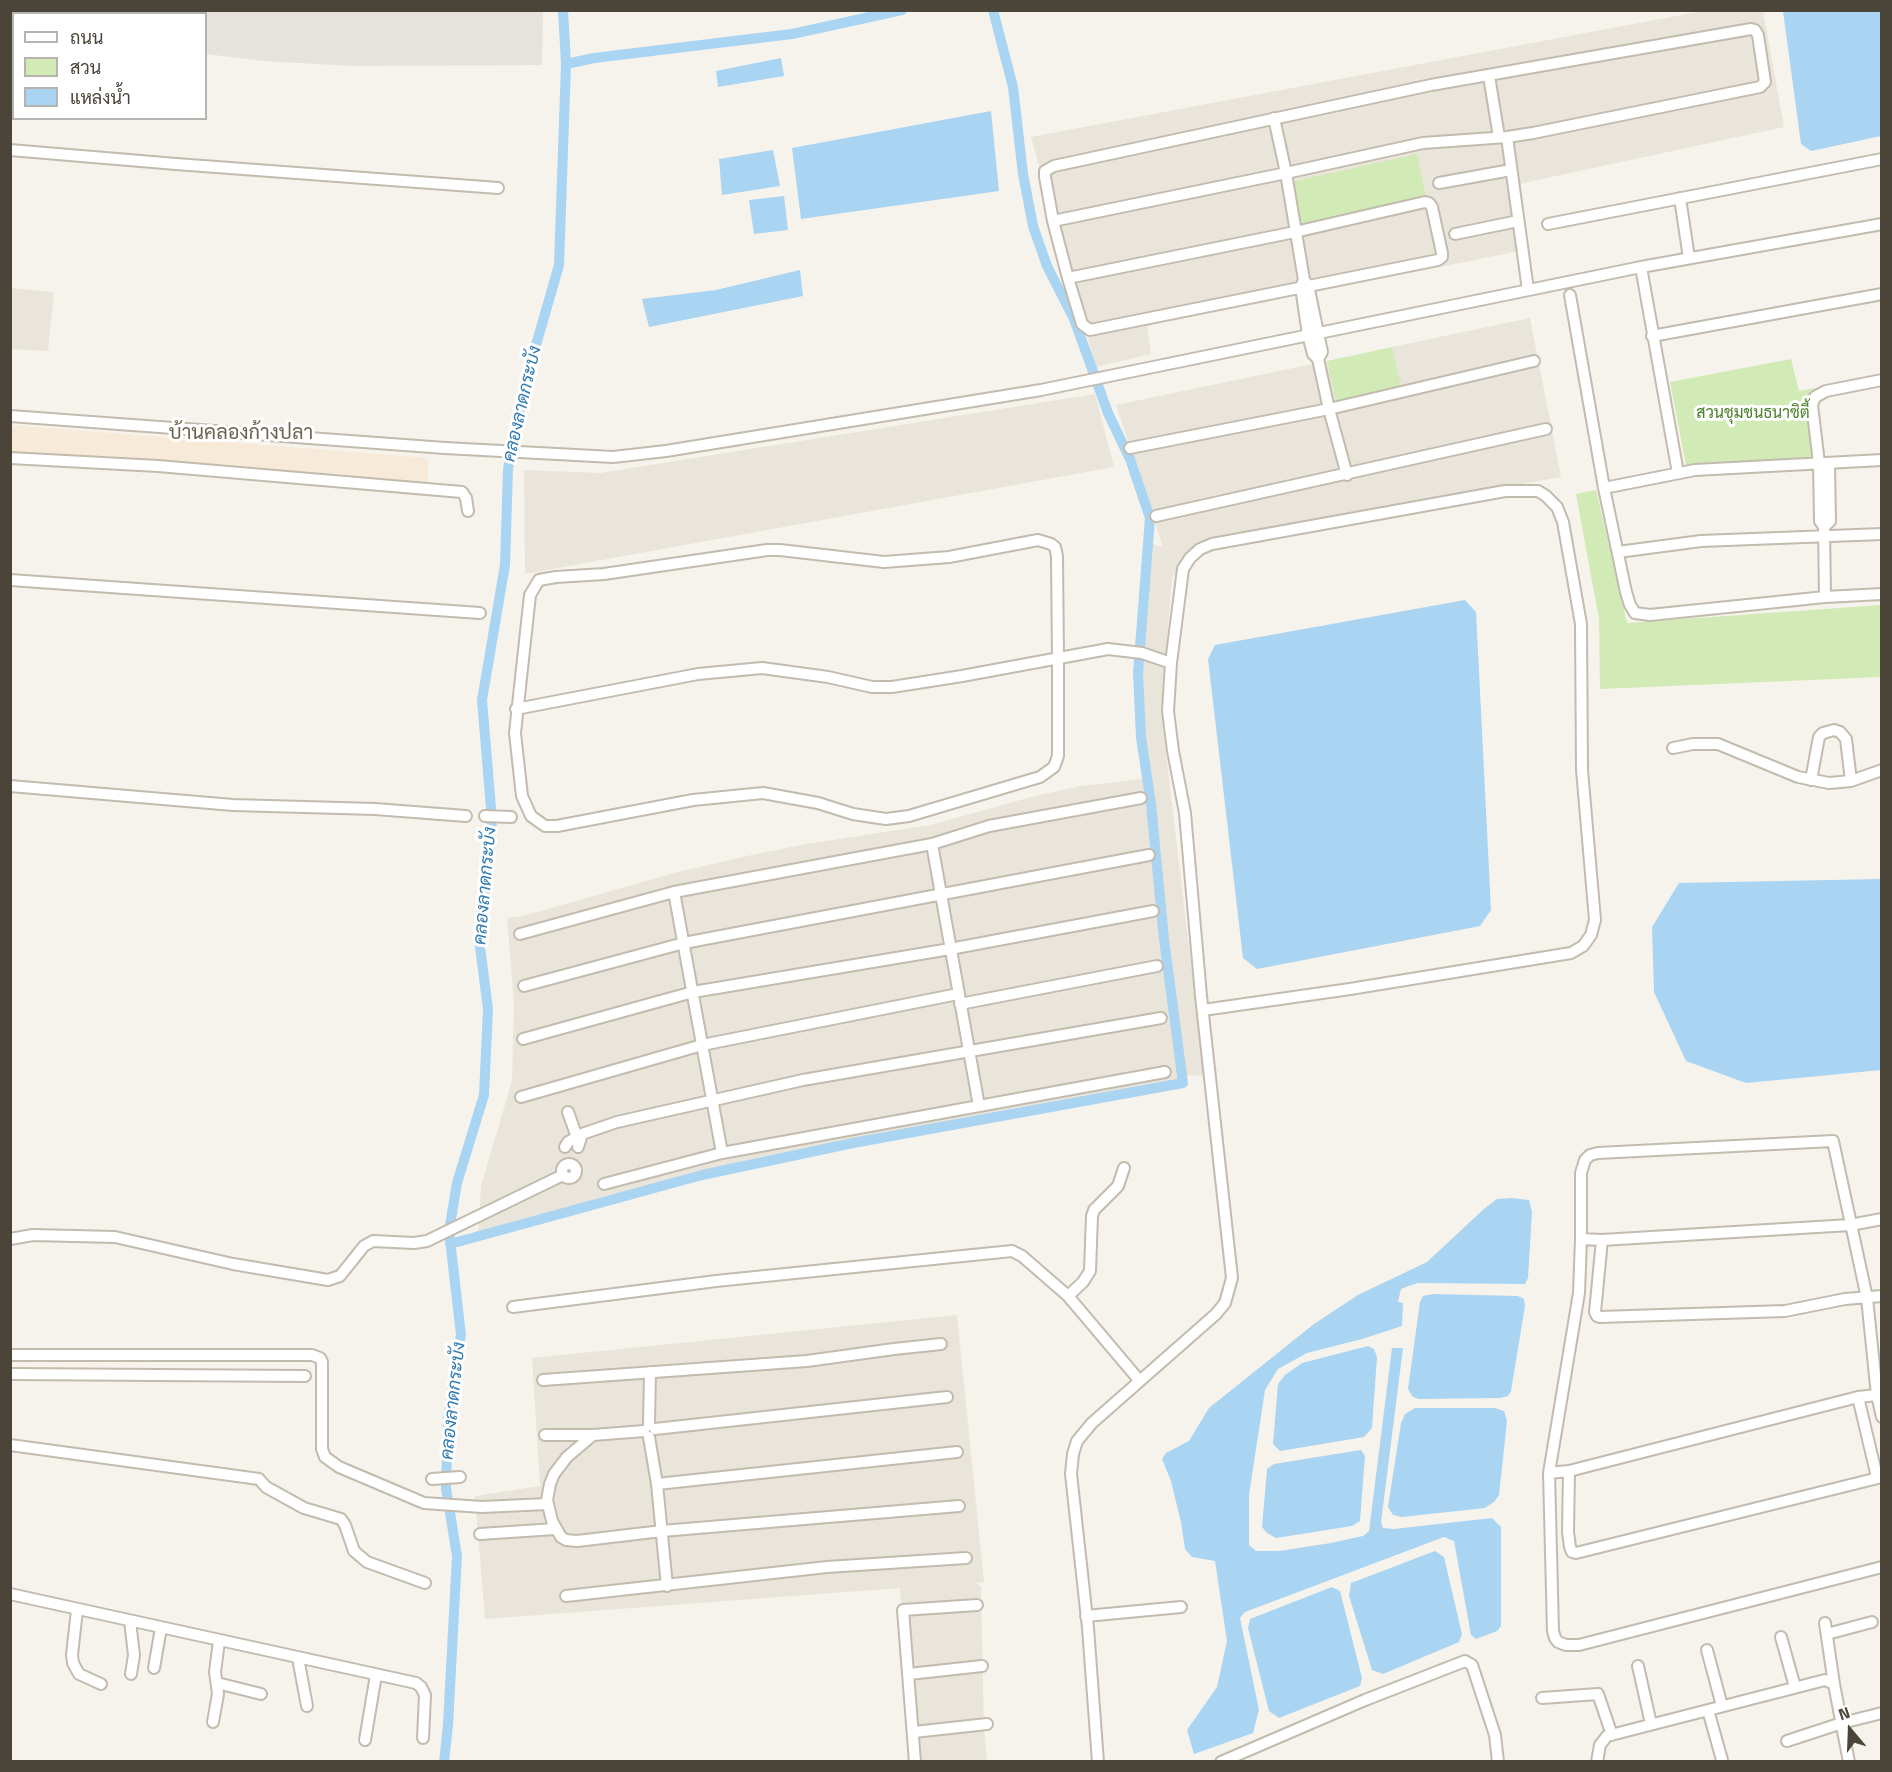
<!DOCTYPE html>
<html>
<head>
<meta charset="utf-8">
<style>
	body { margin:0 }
	#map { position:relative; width:1892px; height:1772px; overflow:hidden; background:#f6f3ec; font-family:"Titillium Web",Sarabun,sans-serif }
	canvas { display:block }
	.frame { position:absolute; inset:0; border:12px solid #4b4439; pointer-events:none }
	.legend { position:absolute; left:12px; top:12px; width:195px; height:108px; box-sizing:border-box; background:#fff; border:2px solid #b7b4b0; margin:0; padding:8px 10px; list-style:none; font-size:18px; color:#4b4439 }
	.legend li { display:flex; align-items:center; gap:12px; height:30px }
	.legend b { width:30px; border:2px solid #b7b4b0 }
	.north { position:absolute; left:1820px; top:1700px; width:60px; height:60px; -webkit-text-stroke:4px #fff; paint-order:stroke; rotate:341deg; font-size:16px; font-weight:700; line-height:24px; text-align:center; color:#4b4439 }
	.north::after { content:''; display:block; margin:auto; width:21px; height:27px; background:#4b4439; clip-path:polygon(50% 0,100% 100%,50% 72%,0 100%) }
</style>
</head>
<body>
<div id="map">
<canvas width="1892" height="1772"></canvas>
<div class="frame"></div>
<ul class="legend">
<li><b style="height:8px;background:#fff"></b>ถนน</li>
<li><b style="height:16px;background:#d2eab5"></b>สวน</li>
<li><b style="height:16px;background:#a9d4f2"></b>แหล่งน้ำ</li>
</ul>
<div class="north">N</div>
</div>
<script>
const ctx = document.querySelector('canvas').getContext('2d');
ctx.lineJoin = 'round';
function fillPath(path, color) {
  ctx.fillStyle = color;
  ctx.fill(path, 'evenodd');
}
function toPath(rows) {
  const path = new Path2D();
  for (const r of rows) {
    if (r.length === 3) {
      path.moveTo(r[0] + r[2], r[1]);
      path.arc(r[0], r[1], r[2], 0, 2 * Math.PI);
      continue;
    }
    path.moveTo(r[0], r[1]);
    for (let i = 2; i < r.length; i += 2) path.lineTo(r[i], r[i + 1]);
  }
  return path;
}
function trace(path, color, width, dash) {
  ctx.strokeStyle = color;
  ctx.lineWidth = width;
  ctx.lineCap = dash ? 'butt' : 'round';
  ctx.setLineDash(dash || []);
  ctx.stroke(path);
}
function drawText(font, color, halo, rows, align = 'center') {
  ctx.font = font + ' "Titillium Web",Sarabun,sans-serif';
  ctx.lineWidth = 6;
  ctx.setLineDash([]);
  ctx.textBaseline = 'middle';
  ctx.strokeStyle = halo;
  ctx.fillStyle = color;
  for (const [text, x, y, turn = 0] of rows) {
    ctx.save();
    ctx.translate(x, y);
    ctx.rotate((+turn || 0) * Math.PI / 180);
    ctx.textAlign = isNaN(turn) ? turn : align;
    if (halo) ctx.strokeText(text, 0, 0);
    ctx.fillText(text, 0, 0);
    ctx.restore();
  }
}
fillPath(toPath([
	[1708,10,1763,11,1784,127,1519,184,1529,249,1147,326,1151,354,1096,367,1031,137],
	[10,288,54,292,48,351,11,349],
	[1530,318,1561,477,1196,542,1172,579,1161,711,1201,1049,1206,1076,1181,1075,1181,1083,977,1123,846,1145,731,1167,624,1196,578,1212,556,1216,478,1237,481,1186,512,1081,514,1003,507,918,523,916,674,873,747,856,806,844,931,825,1031,797,1081,786,1143,779,1146,783,1139,711,1148,543,1163,547,1116,405,1327,361,1337,406,1403,393,1392,347],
	[1095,394,1114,467,525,574,524,470,600,473],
	[957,1315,984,1582,976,1583,981,1587,984,1731,987,1761,912,1761,900,1588,485,1619,475,1496,540,1486,532,1358]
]), '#eae5da');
fillPath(toPath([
	[10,425,428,458,428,488,11,452]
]), '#f7ead8');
fillPath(toPath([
	[11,10,543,11,542,65,353,66,263,61,206,54,206,14,14,14,13,31,11,30]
]), '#e6e2dd');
fillPath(toPath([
	[1417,154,1426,198,1300,225,1291,182],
	[1392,347,1403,393,1337,407,1327,361],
	[1791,359,1799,391,1821,387,1814,392,1814,459,1686,465,1670,382],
	[1596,490,1627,623,1881,605,1881,677,1600,689,1599,619,1576,494]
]), '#d2eab5');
fillPath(toPath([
	[1783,11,1881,11,1881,136,1811,151,1801,144],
	[781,58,784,76,718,87,716,71],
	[991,111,999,191,801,219,792,148],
	[773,150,780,186,722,195,719,159],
	[784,196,788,230,754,234,749,200],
	[800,270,803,296,649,327,642,299,716,290],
	[1465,600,1476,612,1491,910,1480,926,1257,969,1243,958,1208,659,1215,645],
	[1881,879,1881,1070,1746,1083,1686,1061,1654,992,1652,927,1679,883],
	[1511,1198,1529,1200,1532,1212,1528,1278,1525,1284,1418,1283,1406,1287,1401,1289,1398,1302,1403,1303,1402,1326,1362,1339,1307,1353,1278,1369,1265,1390,1249,1495,1249,1545,1256,1551,1279,1551,1331,1543,1363,1536,1369,1531,1392,1348,1403,1348,1381,1522,1383,1528,1394,1529,1492,1518,1501,1527,1501,1626,1497,1631,1476,1639,1471,1635,1454,1541,1444,1537,1245,1612,1240,1618,1259,1710,1253,1733,1194,1754,1187,1730,1217,1687,1227,1641,1215,1561,1192,1557,1185,1549,1181,1522,1171,1481,1162,1459,1166,1453,1189,1441,1209,1408,1314,1324,1358,1295,1427,1262,1485,1208,1497,1199],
	[1433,1294,1518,1296,1524,1299,1525,1306,1511,1391,1508,1396,1500,1398,1418,1399,1412,1396,1408,1389,1420,1302,1423,1296],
	[1368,1346,1374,1349,1377,1357,1372,1428,1364,1437,1280,1451,1273,1444,1278,1384,1285,1375,1302,1363],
	[1415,1408,1495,1408,1504,1411,1507,1421,1499,1495,1494,1502,1485,1508,1402,1517,1393,1515,1388,1507,1401,1423,1405,1414],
	[1361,1450,1365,1456,1360,1521,1352,1526,1276,1538,1267,1533,1262,1527,1267,1469,1274,1464],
	[1435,1551,1444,1557,1462,1634,1459,1642,1383,1674,1372,1670,1349,1596,1351,1583],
	[1332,1587,1340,1591,1362,1678,1360,1686,1279,1718,1269,1711,1248,1628,1250,1619]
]), '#a9d4f2');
trace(toPath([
	[566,64,594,58,792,34,902,10],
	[450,1244,702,1175,853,1143,1183,1083,1164,939,1151,804,1141,737,1138,673,1150,518,1130,459,1108,413,1074,319,1047,266,1033,226,1023,174,1013,87,993,10],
	[444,1762,448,1725,457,1556,446,1488,448,1419,461,1335,449,1231,457,1183,484,1095,488,1009,480,947,492,820,482,700,505,565,508,469,526,380,559,265,566,64,563,10]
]), '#a9d4f2', 10);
const street = toPath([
	[1489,76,1499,137],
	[1274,118,1286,173,1304,280],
	[1507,137,1528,290],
	[10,150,176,164,498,188],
	[1439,183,1511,170],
	[1680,198,1689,258],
	[1053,221,1286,173,1423,143,1507,137,1533,133,1760,87,1765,82,1758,35,1755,30,1751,29,1431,85,1054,166,1045,171,1045,177,1053,221,1068,278,1082,324,1090,330,1438,260,1442,257,1442,253,1432,207,1429,203,1425,202,1295,232,1068,278],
	[1548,224,1882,159],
	[1455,234,1518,221],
	[1641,267,1678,473],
	[1570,295,1604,488,1626,592,1630,605,1635,613,1650,615,1825,597,1882,594],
	[1652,336,1882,294],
	[1318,359,1322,352,1308,285,1304,280,1301,287,1308,335,1313,354,1318,359,1329,409,1347,475],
	[10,416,445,448,613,457,666,451,1041,390,1641,267,1882,224],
	[1130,448,1329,409,1534,361],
	[10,458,158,466,462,492,466,498,468,511],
	[1604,488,1695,470,1882,460],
	[1156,516,1546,429],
	[1824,527,1830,521,1829,463],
	[1038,540,1051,544,1055,547,1057,556,1058,659,1058,756,1054,767,1040,777,909,816,886,819,853,814,818,803,763,793,693,800,557,826,545,826,531,816,522,796,515,733,530,595,539,580,556,577,604,574,767,550,780,550,884,562,949,557,1038,540],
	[1618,552,1701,541,1882,534],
	[10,580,480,613],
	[1825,597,1824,527,1820,521,1819,463,1812,405,1815,397,1826,391,1882,380],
	[516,709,698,674,762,668,828,677,872,687,892,687,962,676,1108,649,1142,653,1171,663],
	[1673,748,1693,744,1718,744,1798,777,1829,783,1851,781,1882,770],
	[1811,780,1819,737,1823,733,1834,730,1840,732,1846,739,1851,781],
	[10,786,233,805,375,809,466,816],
	[485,816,511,817],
	[932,844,979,1106],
	[674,892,722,1153],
	[520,934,674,892,932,844,989,826,1141,798],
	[524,986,684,943,1149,855],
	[960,1004,1157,966],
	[523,1039,693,992,950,949,1153,911],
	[521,1097,702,1045,958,994],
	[568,1112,579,1143],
	[582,1134,617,1122,803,1080,1161,1018],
	[565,1147,568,1142,582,1134,578,1147],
	[569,1171,7],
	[604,1184,722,1153,1165,1072],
	[10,1239,33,1235,115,1237,233,1264,328,1280,340,1276,364,1246,373,1241,414,1243,427,1241,563,1175],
	[1581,1239,1602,1240,1850,1225,1882,1219],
	[1602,1240,1595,1312,1597,1316,1600,1317,1785,1311,1845,1299,1882,1296],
	[1068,1296,1083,1282,1090,1271,1092,1216,1094,1210,1118,1186,1124,1168],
	[513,1307,716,1281,1012,1251,1022,1256,1068,1296,1139,1380],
	[10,1355,312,1355,320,1358,322,1362,322,1449,325,1457,339,1467,424,1503,482,1507,547,1504],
	[10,1374,305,1376],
	[543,1380,807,1361,894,1349,941,1344],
	[1858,1397,1877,1477],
	[1882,1417,1877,1395,1867,1298,1833,1141,1598,1153,1590,1155,1585,1160,1581,1173,1581,1239,1579,1293,1549,1473,1553,1631,1555,1638,1558,1642,1566,1645,1579,1645,1882,1567],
	[649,1425,650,1372],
	[655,1429,947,1397],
	[545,1435,593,1435,644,1431],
	[593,1435,567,1457,554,1474,550,1484,547,1500,552,1521,561,1537,566,1540,577,1541,662,1531,959,1506],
	[649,1437,657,1484,667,1586],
	[10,1445,259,1479,266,1487,304,1508,341,1519,345,1525,354,1551,367,1562,425,1583],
	[1569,1471,1568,1532,1570,1547,1572,1552,1576,1553,1882,1477],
	[1549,1473,1569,1471,1858,1397,1877,1395],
	[432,1479,460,1477],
	[657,1484,957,1452],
	[480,1534,555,1529],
	[10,1594,416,1683,421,1687,425,1695,423,1738],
	[566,1596,827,1567,966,1558],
	[77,1610,72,1655,73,1663,79,1674,101,1684],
	[1086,1616,1181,1607],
	[130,1621,134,1655,131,1674],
	[1825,1623,1834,1684],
	[1827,1634,1872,1622],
	[1781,1637,1795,1687],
	[1707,1650,1722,1706],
	[298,1658,307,1706],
	[1638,1666,1651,1724],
	[154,1668,161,1628],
	[909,1674,982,1666],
	[217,1683,261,1694],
	[1542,1698,1598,1694,1612,1735],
	[1708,1710,1722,1760],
	[213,1722,218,1694,215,1672,219,1641],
	[914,1732,987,1724],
	[365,1740,376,1675],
	[1787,1741,1842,1723,1882,1713],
	[915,1762,903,1610,977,1605],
	[1098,1762,1088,1628,1071,1474,1073,1454,1077,1441,1092,1423,1216,1314,1225,1303,1232,1278,1201,996,1185,813,1173,751,1168,711,1171,663,1183,569,1190,558,1200,549,1212,544,1505,491,1538,491,1546,496,1557,507,1563,522,1581,624,1582,770,1595,920,1591,935,1583,946,1571,953,1350,989,1203,1010],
	[1221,1762,1365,1700,1465,1661,1472,1665,1495,1735,1498,1762],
	[1597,1762,1600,1745,1607,1736,1825,1680,1834,1684,1849,1762]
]);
trace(street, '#c2bbae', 14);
trace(street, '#fff', 10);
drawText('16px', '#4a7f2a', '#fff', [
	["สวนชุมชนธนาซิตี้",1753,414]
]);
drawText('italic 18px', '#2e7ab2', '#fff', [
	["คลองลาดกระบัง",523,404,-77],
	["คลองลาดกระบัง",486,886,-85],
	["คลองลาดกระบัง",454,1401,-84]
]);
drawText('20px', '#6e6250', '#fff', [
	["บ้านคลองก้างปลา",241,434]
]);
</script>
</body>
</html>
